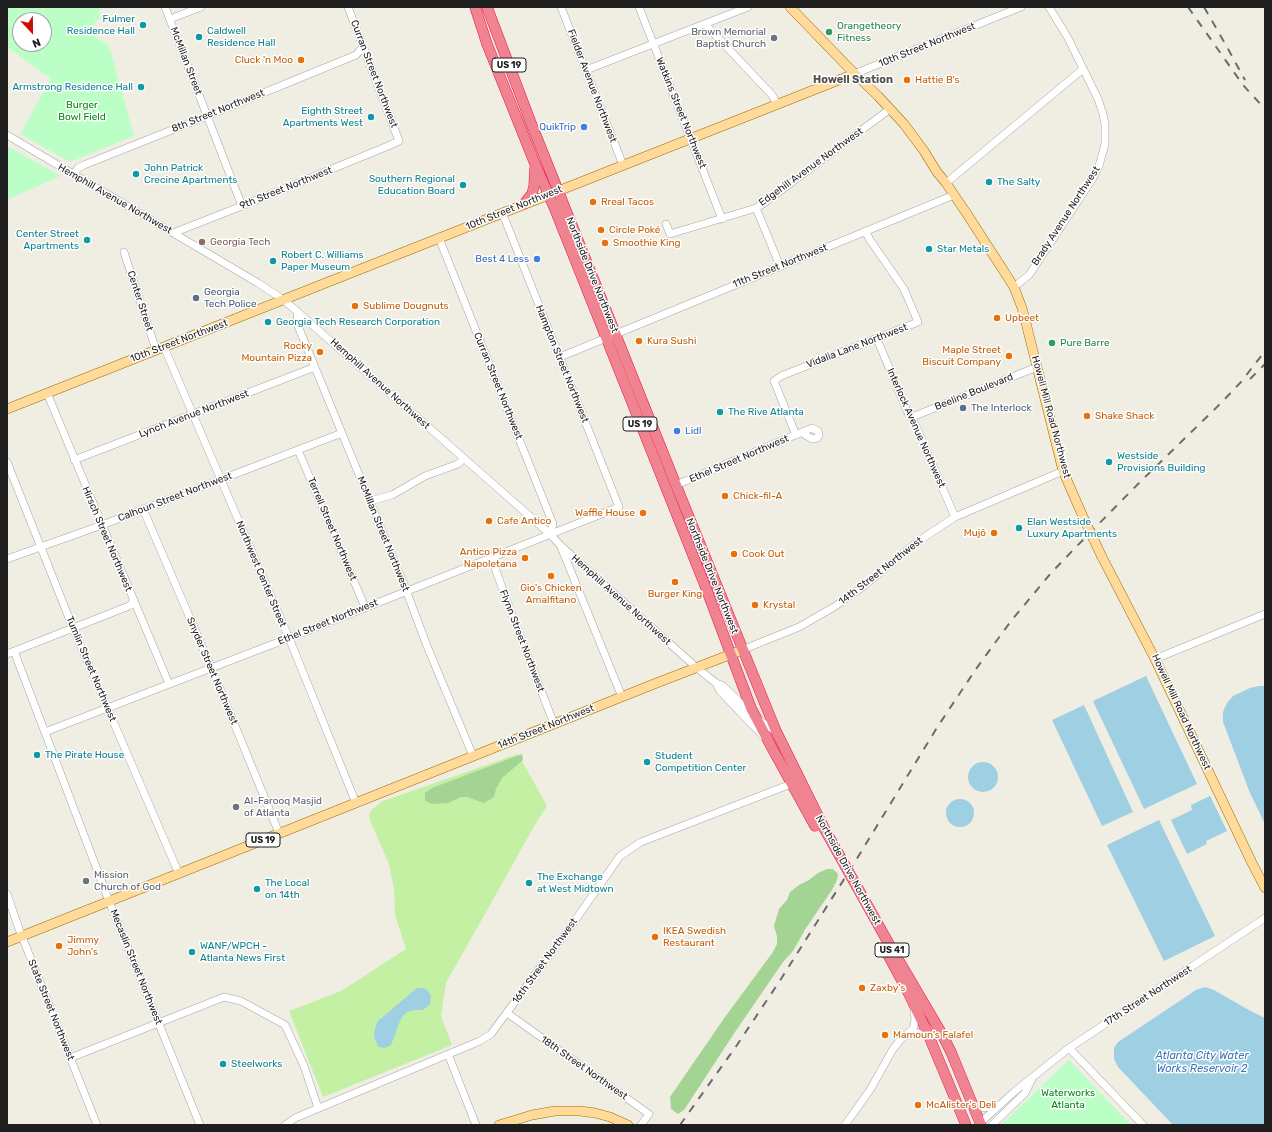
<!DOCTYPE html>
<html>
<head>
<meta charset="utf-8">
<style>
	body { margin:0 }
	#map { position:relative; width:1272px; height:1132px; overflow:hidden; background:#f0ede3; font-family:Rubik,sans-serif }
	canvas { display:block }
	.frame { position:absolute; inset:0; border:8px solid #1e1e1e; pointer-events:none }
	.north { position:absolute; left:12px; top:12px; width:40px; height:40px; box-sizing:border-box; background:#fff; border:1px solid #a5a5a5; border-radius:50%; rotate:158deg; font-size:11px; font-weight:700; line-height:16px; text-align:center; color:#1e1e1e }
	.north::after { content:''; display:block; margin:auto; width:14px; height:18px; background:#cd0d00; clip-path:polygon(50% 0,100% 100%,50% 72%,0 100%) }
</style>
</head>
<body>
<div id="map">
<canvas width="1272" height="1132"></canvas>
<div class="frame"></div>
<div class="north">N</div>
</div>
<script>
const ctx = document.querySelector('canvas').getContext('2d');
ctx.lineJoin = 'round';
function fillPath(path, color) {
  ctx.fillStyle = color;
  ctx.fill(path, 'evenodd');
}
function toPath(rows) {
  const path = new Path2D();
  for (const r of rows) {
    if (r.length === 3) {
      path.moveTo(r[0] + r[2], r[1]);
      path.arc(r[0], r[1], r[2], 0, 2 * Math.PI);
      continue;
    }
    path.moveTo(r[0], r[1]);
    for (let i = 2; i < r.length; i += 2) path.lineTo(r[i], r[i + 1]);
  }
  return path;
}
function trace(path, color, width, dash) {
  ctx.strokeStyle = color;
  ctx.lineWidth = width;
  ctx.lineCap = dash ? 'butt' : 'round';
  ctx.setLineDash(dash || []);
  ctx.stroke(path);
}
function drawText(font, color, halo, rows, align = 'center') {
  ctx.font = font + ' Rubik,sans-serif';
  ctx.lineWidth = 3;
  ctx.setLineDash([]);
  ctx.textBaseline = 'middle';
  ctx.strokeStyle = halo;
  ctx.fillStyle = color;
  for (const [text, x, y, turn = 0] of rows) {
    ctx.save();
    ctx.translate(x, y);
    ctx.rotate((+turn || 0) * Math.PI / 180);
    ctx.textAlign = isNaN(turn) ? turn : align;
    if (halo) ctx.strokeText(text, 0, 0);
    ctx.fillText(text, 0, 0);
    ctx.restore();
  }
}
fillPath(toPath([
	[518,754,547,806,536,823,446,983,441,1016,452,1045,323,1097,289,1011,341,991,406,949,395,915,394,889,389,864,369,818,371,810,383,801]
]), '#c4f0a4');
fillPath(toPath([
	[522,754,523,760,502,778,496,789,494,797,484,803,467,797,461,797,448,803,432,804,425,801,425,793,432,788],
	[827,869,833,869,838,874,837,880,832,890,806,928,793,951,783,962,735,1032,684,1110,678,1114,671,1109,670,1097,725,1017,773,952,777,944,777,936,774,926,779,909,787,900,790,892,799,885,809,880,818,873]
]), '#a3d494');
fillPath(toPath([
	[7,7,100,7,99,19,95,21,95,24,91,26,94,37,104,42,104,43,109,45,134,136,70,162,20,134,51,79,7,47],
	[20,20,44,20,44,44,20,44],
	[7,146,60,176,7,200],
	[1069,1060,1131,1125,1001,1125]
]), '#bcffc6');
fillPath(toPath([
	[1146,676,1197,784,1144,809,1093,701],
	[1259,686,1265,686,1265,824,1250,793,1223,722,1223,712,1227,703,1233,696,1250,688],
	[1084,705,1133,812,1102,826,1052,720],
	[983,777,15],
	[1210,796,1227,831,1206,841,1207,844,1187,854,1171,820,1192,810,1191,805],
	[960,813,14],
	[1159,820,1215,936,1164,961,1107,845],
	[1205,987,1214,990,1247,1009,1265,1018,1265,1125,1173,1125,1118,1067,1114,1059,1114,1048,1118,1042,1196,990],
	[417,988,423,988,428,991,431,996,430,1004,423,1010,415,1010,407,1012,403,1016,400,1021,391,1045,385,1048,379,1047,375,1040,374,1035,375,1028,378,1021]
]), '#9fcfe3');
const minor = toPath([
	[165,7,242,206],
	[561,7,623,165],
	[639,7,722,219],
	[170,19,201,7],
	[705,24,772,95,777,104],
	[586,70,748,7],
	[854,74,1021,7],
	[7,135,258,283,284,300,550,534,560,545,697,668,716,683,723,686,756,718,775,731],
	[73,175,78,168,84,165,207,116,356,55,363,47],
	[946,183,1083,69],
	[756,208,780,266],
	[666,224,670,234,756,208,764,203,890,109],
	[173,233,242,206,388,146,399,141,348,7],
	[439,238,553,524,550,534],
	[124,252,156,350],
	[1014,287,1029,275,1093,178,1099,166,1105,144,1105,124,1103,114,1098,99,1068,38,1049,7],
	[297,311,298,326,403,582,427,646,473,756],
	[877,339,908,413,912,417,955,517],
	[164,347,289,638,356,803],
	[560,357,954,195],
	[47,393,169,684],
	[912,417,1037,367],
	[796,435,774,381,781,376,918,322,904,289,870,240,865,231],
	[298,450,365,607],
	[74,460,315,367],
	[7,462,73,628,179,874],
	[676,485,812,428,818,431,819,435,817,438,812,439,802,433],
	[370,501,392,495,425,476,458,464,463,459],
	[143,509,211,667,279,833],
	[561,547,622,697],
	[491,557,512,615,554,724],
	[7,559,102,525,342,433],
	[742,650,799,627,834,607,864,586,917,542,955,517,1063,471],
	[14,651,109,901,200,1125],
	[7,654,129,606,132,604,133,600],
	[1155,659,1265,614],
	[716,683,720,691,763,736],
	[45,732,289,638,619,507,502,212],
	[7,894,19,929,97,1125],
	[507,1013,649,1114,641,1125],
	[907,1036,917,1033,928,1034],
	[1069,1048,1143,1125],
	[448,1054,476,1125],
	[70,1058,224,997,241,1001,285,1025,304,1066,318,1108],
	[973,1104,984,1108,998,1105],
	[980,1123,1014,1092,1069,1048,1265,918],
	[285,1125,295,1118,480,1041,491,1034,574,922,620,856,641,842,791,784],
	[845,1125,870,1090,893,1049,901,1039,913,1029,914,1026,915,1019,914,1010],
	[992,1125,1025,1093,1032,1079]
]);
const major = toPath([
	[790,7,848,67,878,96,904,124,924,151,937,172,946,183,967,214,1014,287,1022,308,1026,323,1063,471,1084,519],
	[7,409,854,74],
	[1102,557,1155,659,1252,863,1265,888],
	[7,942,654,684,742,650],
	[499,1125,532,1115,555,1111,580,1111,595,1113,610,1117,628,1125]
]);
const highway = toPath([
	[475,7,487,44,535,164,554,207,704,583,751,708,772,748,815,826],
	[487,7,531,123,676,485,776,731,824,828,889,944,942,1034,951,1052,981,1125],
	[524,204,532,194,534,186,535,168],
	[888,955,909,994,928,1034,966,1125]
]);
trace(minor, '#a5a5a5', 8);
trace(major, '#997000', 10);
trace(highway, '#ed124f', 11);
trace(minor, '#fff', 7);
trace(major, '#ffda9a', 9);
trace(highway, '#f08390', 10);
trace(toPath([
	[1188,7,1243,85,1265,109],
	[1204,7,1227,47,1245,80],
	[1250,379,1265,364],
	[680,1125,737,1045,781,979,853,865,938,726,976,669,1011,621,1051,573,1077,546,1141,481,1220,404,1241,382,1265,351]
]), '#6c6c6c', 2, [8, 8]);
const majorBridge = toPath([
	[1084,519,1102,557]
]);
trace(majorBridge, '#997000', 10, []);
trace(majorBridge, '#ffda9a', 9);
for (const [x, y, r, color] of [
	[143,25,4,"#0f9aa8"],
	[829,32,4,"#2e9e5b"],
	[199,37,4,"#0f9aa8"],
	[774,38,4,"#6b7280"],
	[301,60,4,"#e8710a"],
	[907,80,4,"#e8710a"],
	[141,87,4,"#0f9aa8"],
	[371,117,4,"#0f9aa8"],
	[584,127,4,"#3f7fe0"],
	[136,174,4,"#0f9aa8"],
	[989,182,4,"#0f9aa8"],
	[463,185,4,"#0f9aa8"],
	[593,202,4,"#e8710a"],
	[601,230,4,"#e8710a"],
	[87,240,4,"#0f9aa8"],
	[202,242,4,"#8d6e63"],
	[605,243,4,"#e8710a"],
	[929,249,4,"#0f9aa8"],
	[537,259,4,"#3f7fe0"],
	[273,261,4,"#0f9aa8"],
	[196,298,4,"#5c6f8a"],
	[355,306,4,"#e8710a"],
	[997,318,4,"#e8710a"],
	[268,322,4,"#0f9aa8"],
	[639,341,4,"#e8710a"],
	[1052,343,4,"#2e9e5b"],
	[320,352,4,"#e8710a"],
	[1009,356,4,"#e8710a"],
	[963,408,4,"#5c6f8a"],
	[720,412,4,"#0f9aa8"],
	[1087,416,4,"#e8710a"],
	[677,431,4,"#3f7fe0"],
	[1109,462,4,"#0f9aa8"],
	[725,496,4,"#e8710a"],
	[643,513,4,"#e8710a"],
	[489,521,4,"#e8710a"],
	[1019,528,4,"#0f9aa8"],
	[994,533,4,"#e8710a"],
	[734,554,4,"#e8710a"],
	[525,558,4,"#e8710a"],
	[551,576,4,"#e8710a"],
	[675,582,4,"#e8710a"],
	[755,605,4,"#e8710a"],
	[37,755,4,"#0f9aa8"],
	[647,762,4,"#0f9aa8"],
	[236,807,4,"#6b7280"],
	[86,881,4,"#6b7280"],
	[529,883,4,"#0f9aa8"],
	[257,889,4,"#0f9aa8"],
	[655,937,4,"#e8710a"],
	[59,946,4,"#e8710a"],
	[192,952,4,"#0f9aa8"],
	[862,988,4,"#e8710a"],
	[885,1035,4,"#e8710a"],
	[223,1064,4,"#0f9aa8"],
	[918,1105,4,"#e8710a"]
]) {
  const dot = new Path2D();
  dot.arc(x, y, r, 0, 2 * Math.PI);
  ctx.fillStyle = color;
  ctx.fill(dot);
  trace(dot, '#fff', 1.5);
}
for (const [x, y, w] of [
	[509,65,34],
	[640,424,34],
	[263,840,34],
	[892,950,34]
]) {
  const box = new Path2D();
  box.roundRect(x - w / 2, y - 7, w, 14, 3);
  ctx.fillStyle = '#fff';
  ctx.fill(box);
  trace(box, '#1e1e1e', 1);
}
drawText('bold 9px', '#1e1e1e', null, [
	["US 19",509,65],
	["US 19",640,424],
	["US 19",263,840],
	["US 41",892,950]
]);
drawText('10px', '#0d838f', '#fff', [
	["Fulmer",135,19,"right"],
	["Residence Hall",135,31,"right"],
	["Caldwell",207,31],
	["Residence Hall",207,43],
	["Armstrong Residence Hall",133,87,"right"],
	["Eighth Street",363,111,"right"],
	["Apartments West",363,123,"right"],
	["John Patrick",144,168],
	["Crecine Apartments",144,180],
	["Southern Regional",455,179,"right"],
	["Education Board",455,191,"right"],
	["The Salty",997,182],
	["Center Street",79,234,"right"],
	["Apartments",79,246,"right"],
	["Star Metals",937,249],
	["Robert C. Williams",281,255],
	["Paper Museum",281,267],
	["Georgia Tech Research Corporation",276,322],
	["The Rive Atlanta",728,412],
	["Westside",1117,456],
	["Provisions Building",1117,468],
	["Elan Westside",1027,522],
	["Luxury Apartments",1027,534],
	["The Pirate House",45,755],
	["Student",655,756],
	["Competition Center",655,768],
	["The Exchange",537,877],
	["at West Midtown",537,889],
	["The Local",265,883],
	["on 14th",265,895],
	["WANF/WPCH -",200,946],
	["Atlanta News First",200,958],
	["Steelworks",231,1064]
], 'left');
drawText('10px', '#27864d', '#fff', [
	["Orangetheory",837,26],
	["Fitness",837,38],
	["Pure Barre",1060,343]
], 'left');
drawText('10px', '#5b616d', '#fff', [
	["Brown Memorial",766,32,"right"],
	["Baptist Church",766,44,"right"],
	["Al-Farooq Masjid",244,801],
	["of Atlanta",244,813],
	["Mission",94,875],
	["Church of God",94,887]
], 'left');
drawText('10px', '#1e1e1e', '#fff', [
	["10th Street Northwest",927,45,-22],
	["McMillan Street",186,61,69],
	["Curran Street Northwest",374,74,69],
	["Fielder Avenue Northwest",592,86,69],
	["8th Street Northwest",218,111,-22],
	["Watkins Street Northwest",681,113,68],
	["Edgehill Avenue Northwest",811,167,-36],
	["9th Street Northwest",286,188,-22],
	["Hemphill Avenue Northwest",115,199,30],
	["10th Street Northwest",514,208,-22],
	["Brady Avenue Northwest",1066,216,-57],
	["11th Street Northwest",780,266,-22],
	["Northside Drive Northwest",592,275,68],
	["Center Street",140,301,72],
	["10th Street Northwest",179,341,-21],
	["Vidalia Lane Northwest",857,346,-21],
	["Hampton Street Northwest",562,364,68],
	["Hemphill Avenue Northwest",380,384,42],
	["Curran Street Northwest",498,386,68],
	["Beeline Boulevard",974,392,-22],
	["Lynch Avenue Northwest",194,414,-21],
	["Howell Mill Road Northwest",1051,417,75],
	["Interlock Avenue Northwest",916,428,66],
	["Ethel Street Northwest",739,459,-23],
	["Calhoun Street Northwest",175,497,-21],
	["Terrell Street Northwest",332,529,67],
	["McMillan Street Northwest",383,534,68],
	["Hirsch Street Northwest",107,539,67],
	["14th Street Northwest",881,571,-38],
	["Northwest Center Street",261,574,67],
	["Northside Drive Northwest",712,576,68],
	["Hemphill Avenue Northwest",621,600,42],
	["Ethel Street Northwest",328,622,-22],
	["Flynn Street Northwest",522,641,69],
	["Tumlin Street Northwest",91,669,67],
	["Snyder Street Northwest",212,671,67],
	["Howell Mill Road Northwest",1181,712,65],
	["14th Street Northwest",546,727,-22],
	["Northside Drive Northwest",848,870,61],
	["16th Street Northwest",545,961,-54],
	["Mecaslin Street Northwest",136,967,68],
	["17th Street Northwest",1148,996,-33],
	["State Street Northwest",51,1010,68],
	["18th Street Northwest",584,1068,35]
]);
drawText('10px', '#c56008', '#fff', [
	["Cluck 'n Moo",293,60,"right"],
	["Hattie B's",915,80],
	["Rreal Tacos",601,202],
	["Circle Poké",609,230],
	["Smoothie King",613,243],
	["Sublime Dougnuts",363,306],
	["Upbeet",1005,318],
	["Kura Sushi",647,341],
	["Rocky",312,346,"right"],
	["Mountain Pizza",312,358,"right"],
	["Maple Street",1001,350,"right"],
	["Biscuit Company",1001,362,"right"],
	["Shake Shack",1095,416],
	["Chick-fil-A",733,496],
	["Waffle House",635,513,"right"],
	["Cafe Antico",497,521],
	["Mujō",986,533,"right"],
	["Antico Pizza",517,552,"right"],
	["Napoletana",517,564,"right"],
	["Cook Out",742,554],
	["Gio's Chicken",551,588,"center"],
	["Amalfitano",551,600,"center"],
	["Burger King",675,594,"center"],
	["Krystal",763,605],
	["IKEA Swedish",663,931],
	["Restaurant",663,943],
	["Jimmy",67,940],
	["John's",67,952],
	["Zaxby's",870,988],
	["Mamoun's Falafel",893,1035],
	["McAlister's Deli",926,1105]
], 'left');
drawText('10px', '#008914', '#fff', [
	["Burger",82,105],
	["Bowl Field",82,117],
	["Waterworks",1068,1093],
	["Atlanta",1068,1105]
]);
drawText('10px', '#366cbe', '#fff', [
	["QuikTrip",576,127],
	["Best 4 Less",529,259],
	["Lidl",685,431,"left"]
], 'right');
drawText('10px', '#785e54', '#fff', [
	["Georgia Tech",210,242]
], 'left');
drawText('10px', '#4e5e75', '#fff', [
	["Georgia",204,292],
	["Tech Police",204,304],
	["The Interlock",971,408]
], 'left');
drawText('bold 11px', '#515151', '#fff', [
	["Howell Station",853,80]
]);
drawText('italic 11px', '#4175b8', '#fff', [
	["Atlanta City Water",1202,1056],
	["Works Reservoir 2",1202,1069]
]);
</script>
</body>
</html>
